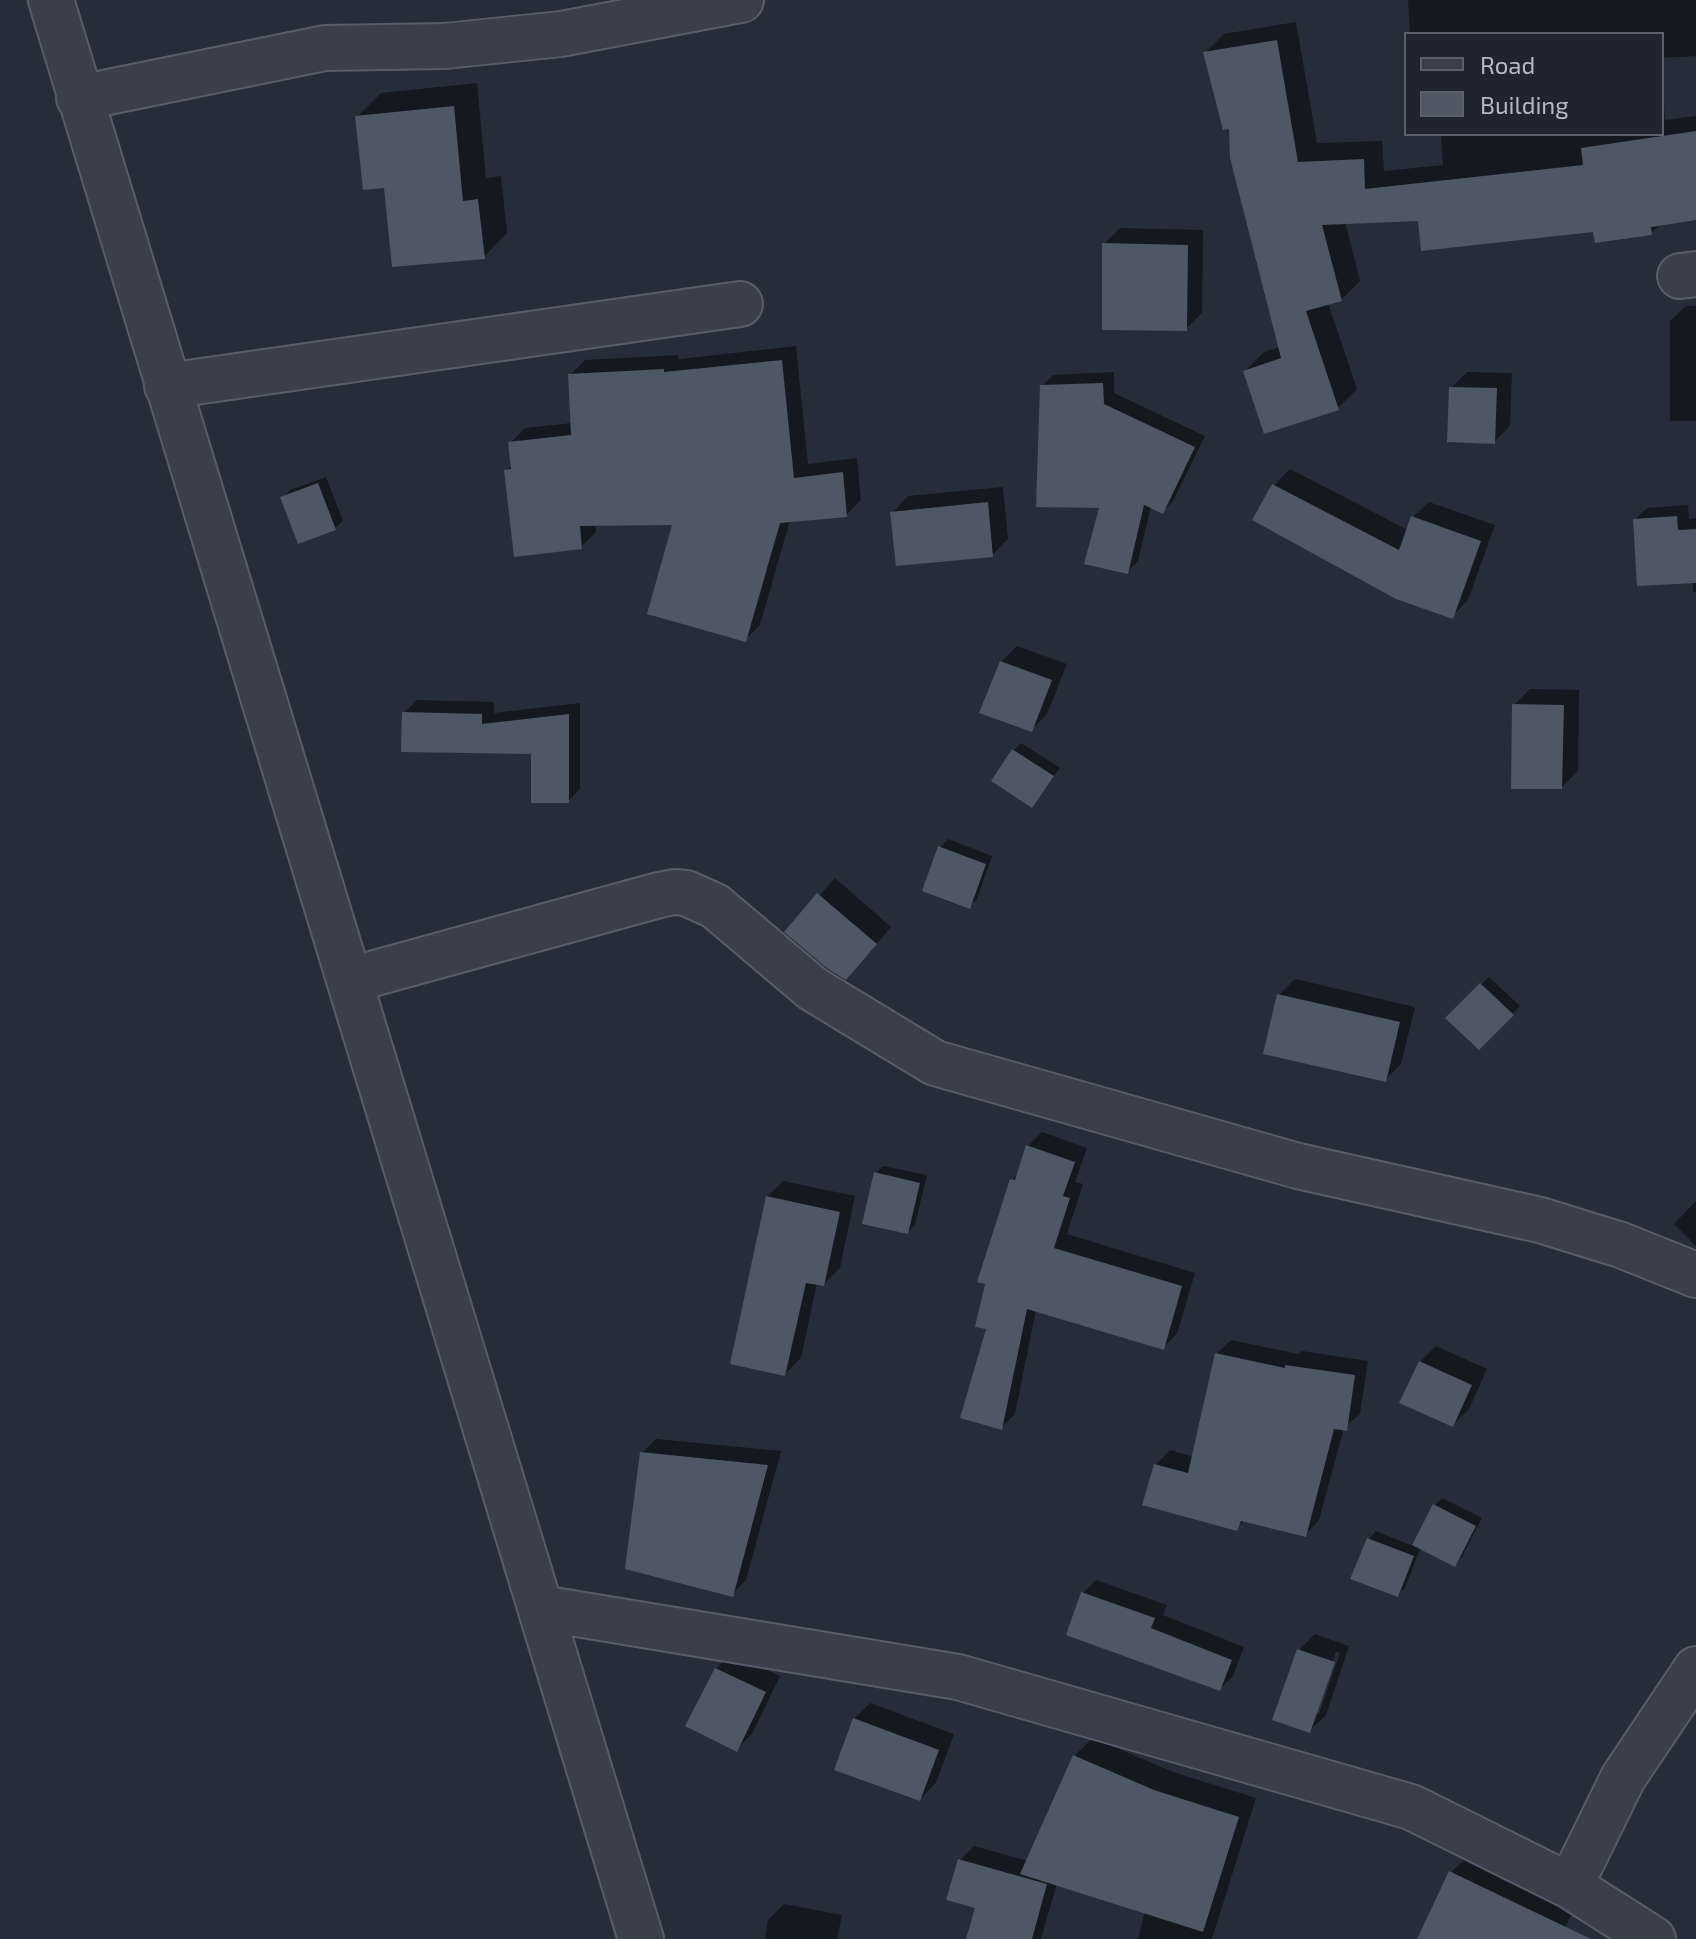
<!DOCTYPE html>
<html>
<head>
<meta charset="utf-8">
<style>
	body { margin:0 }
	#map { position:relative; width:1696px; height:1939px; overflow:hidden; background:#262d3a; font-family:"Exo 2",sans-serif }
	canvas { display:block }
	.legend { position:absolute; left:1404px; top:32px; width:260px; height:104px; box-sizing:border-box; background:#1e2430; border:2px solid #5a606c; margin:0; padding:10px 14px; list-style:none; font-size:24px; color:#b5bac6 }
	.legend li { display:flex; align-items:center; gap:16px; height:40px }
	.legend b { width:40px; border:2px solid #5a606c }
</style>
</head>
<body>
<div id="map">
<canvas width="1696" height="1939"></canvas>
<ul class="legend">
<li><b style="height:10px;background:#393f4b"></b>Road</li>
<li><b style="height:22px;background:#4e5765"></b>Building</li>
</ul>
</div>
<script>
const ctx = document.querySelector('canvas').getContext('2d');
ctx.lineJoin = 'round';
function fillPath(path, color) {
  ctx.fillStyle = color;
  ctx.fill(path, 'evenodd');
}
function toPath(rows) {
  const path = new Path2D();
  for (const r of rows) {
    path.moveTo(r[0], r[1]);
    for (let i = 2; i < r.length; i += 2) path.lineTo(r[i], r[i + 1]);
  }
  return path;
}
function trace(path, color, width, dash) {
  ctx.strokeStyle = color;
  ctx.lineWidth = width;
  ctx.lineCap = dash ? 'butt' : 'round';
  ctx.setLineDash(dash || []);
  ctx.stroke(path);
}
fillPath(toPath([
	[1408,0,1696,0,1696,56,1662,58,1662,34,1410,34],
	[1296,22,1317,143,1382,141,1384,171,1443,165,1441,134,1662,134,1662,78,1665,120,1696,116,1696,218,1661,224,1651,233,1419,219,1345,222,1360,281,1341,300,1328,303,1357,389,1338,408,1245,371,1264,352,1280,347,1231,126,1205,53,1224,34],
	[477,83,486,178,501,176,507,233,484,257,386,186,357,117,381,93],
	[1120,228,1203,230,1202,313,1186,329,1104,244],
	[1686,306,1696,306,1696,421,1670,421,1670,321],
	[796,346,808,464,857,458,861,500,846,515,790,520,760,625,745,640,675,523,595,524,596,532,581,547,506,470,513,464,510,443,525,428,572,423,570,375,585,360,678,355,679,359],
	[1114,372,1114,393,1205,436,1173,501,1162,512,1151,506,1138,561,1127,572,1101,506,1042,386,1053,375],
	[1467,372,1512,373,1510,426,1494,442,1451,388],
	[1290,469,1408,530,1413,517,1429,502,1495,525,1468,600,1452,616,1255,520,1274,485],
	[326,477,343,521,335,528,283,498,290,490],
	[1003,487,1008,539,992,555,893,512,908,496],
	[1688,505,1689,519,1696,518,1696,592,1693,592,1693,581,1635,520,1647,508],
	[1017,646,1067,664,1047,714,1031,730,1001,662],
	[1530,689,1579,690,1578,771,1562,787,1514,705],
	[417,700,494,702,494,713,580,703,580,789,568,801,533,752,404,713],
	[1021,743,1060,768,1031,805,1014,750],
	[948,839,992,856,977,899,969,906,940,847],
	[835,878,891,927,862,961,787,932],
	[1489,977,1520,1006,1479,1048,1448,1018],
	[1295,979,1415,1007,1401,1064,1385,1080,1279,995],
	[1042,1132,1087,1148,1075,1182,1083,1184,1067,1234,1195,1273,1177,1334,1163,1348,1036,1310,1015,1414,1001,1428,989,1328,1012,1180,1020,1171,1028,1146],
	[883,1166,927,1175,915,1224,908,1232,876,1173],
	[783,1181,855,1196,840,1268,824,1284,817,1283,801,1358,785,1374,767,1197],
	[1696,1201,1696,1246,1674,1224],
	[1231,1340,1298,1354,1302,1351,1368,1361,1360,1414,1344,1428,1319,1520,1305,1535,1245,1520,1237,1528,1156,1465,1170,1450,1194,1457,1216,1354],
	[1436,1346,1487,1369,1469,1409,1453,1425,1420,1362],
	[656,1439,781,1451,746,1580,732,1594,642,1453],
	[1442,1498,1482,1518,1462,1557,1454,1564,1421,1547,1405,1588,1397,1595,1369,1539,1376,1531,1413,1546,1435,1505],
	[1096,1580,1167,1605,1163,1615,1244,1647,1233,1676,1220,1689,1083,1593],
	[1315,1634,1349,1646,1326,1715,1310,1730,1299,1650],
	[1336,1652,1340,1653,1319,1714,1315,1714],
	[732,1653,780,1676,752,1734,736,1750,716,1669],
	[870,1703,954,1734,936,1783,920,1799,854,1719],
	[1093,1738,1173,1772,1256,1798,1212,1939,1138,1939,1145,1911,1057,1883,1041,1939,968,1939,977,1906,960,1860,974,1846,1028,1861,1074,1756],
	[1465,1859,1573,1911,1561,1936,1568,1939,1432,1939,1451,1872],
	[784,1904,842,1915,837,1939,765,1939,768,1920]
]), '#0007');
fillPath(toPath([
	[1277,40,1298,162,1364,159,1365,189,1583,165,1581,148,1696,131,1696,220,1651,227,1652,235,1595,243,1593,232,1421,251,1418,221,1322,225,1342,301,1306,311,1339,410,1264,434,1243,371,1281,358,1230,158,1229,129,1223,130,1203,52],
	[454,106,463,201,478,199,485,259,392,267,384,188,363,190,355,116],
	[1102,243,1188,245,1187,331,1102,330],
	[782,360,794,478,843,472,847,517,780,523,746,642,647,614,672,525,580,526,582,549,514,557,504,470,511,469,508,442,571,435,568,374,664,369,664,372],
	[1103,383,1104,404,1195,447,1163,514,1144,505,1128,574,1084,564,1099,508,1036,507,1040,385],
	[1449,387,1497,388,1495,444,1447,442],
	[318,483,336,530,298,544,280,497],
	[1272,484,1399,550,1411,516,1481,541,1453,619,1396,599,1252,520],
	[988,502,993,557,896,566,890,512],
	[1677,516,1678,530,1696,529,1696,583,1637,586,1633,519],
	[1000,661,1052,680,1032,732,979,713],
	[1512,704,1564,705,1562,789,1511,789],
	[402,712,482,714,482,724,569,714,569,803,531,803,531,754,401,752],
	[1012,749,1054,776,1032,808,991,781],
	[938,846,986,864,970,909,922,891],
	[817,893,877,944,846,980,828,969,784,932],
	[1480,983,1514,1015,1479,1050,1445,1018],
	[1277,994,1400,1022,1386,1082,1263,1054],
	[1026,1145,1075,1162,1063,1196,1070,1198,1054,1248,1182,1286,1164,1350,1027,1309,1002,1430,960,1418,986,1329,975,1327,985,1284,977,1282,1010,1179,1015,1180],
	[874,1172,920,1183,908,1234,862,1224],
	[766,1196,840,1212,824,1286,806,1283,785,1376,730,1364],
	[1215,1353,1285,1368,1285,1365,1355,1375,1347,1431,1334,1429,1306,1537,1241,1521,1237,1531,1142,1505,1154,1464,1188,1473],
	[1419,1361,1472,1385,1453,1427,1399,1403],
	[640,1452,768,1465,733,1597,625,1569],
	[1433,1504,1476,1526,1455,1567,1412,1545],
	[1367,1538,1414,1556,1398,1597,1350,1579],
	[1081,1592,1155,1618,1151,1628,1232,1660,1220,1691,1066,1635],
	[1297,1649,1335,1662,1310,1733,1272,1720],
	[715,1668,766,1692,737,1752,685,1726],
	[853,1718,939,1750,920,1801,834,1770],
	[1073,1755,1154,1790,1239,1817,1203,1932,1020,1874],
	[958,1859,1047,1884,1032,1939,966,1939,975,1908,946,1900],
	[1449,1871,1591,1939,1417,1939]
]), '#4e5765');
const street = toPath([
	[51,0,641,1939],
	[79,98,325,48,445,46,561,34,741,0],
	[1680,276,1696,274],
	[167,386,740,304],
	[350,980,659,895,674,892,686,893,715,906,813,989,935,1063,1298,1166,1540,1220,1621,1245,1696,1275],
	[541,1608,958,1677,1411,1807,1570,1886,1653,1939],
	[1570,1886,1623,1778,1696,1669]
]);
trace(street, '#575d69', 48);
trace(street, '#393f4b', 44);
</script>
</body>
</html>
